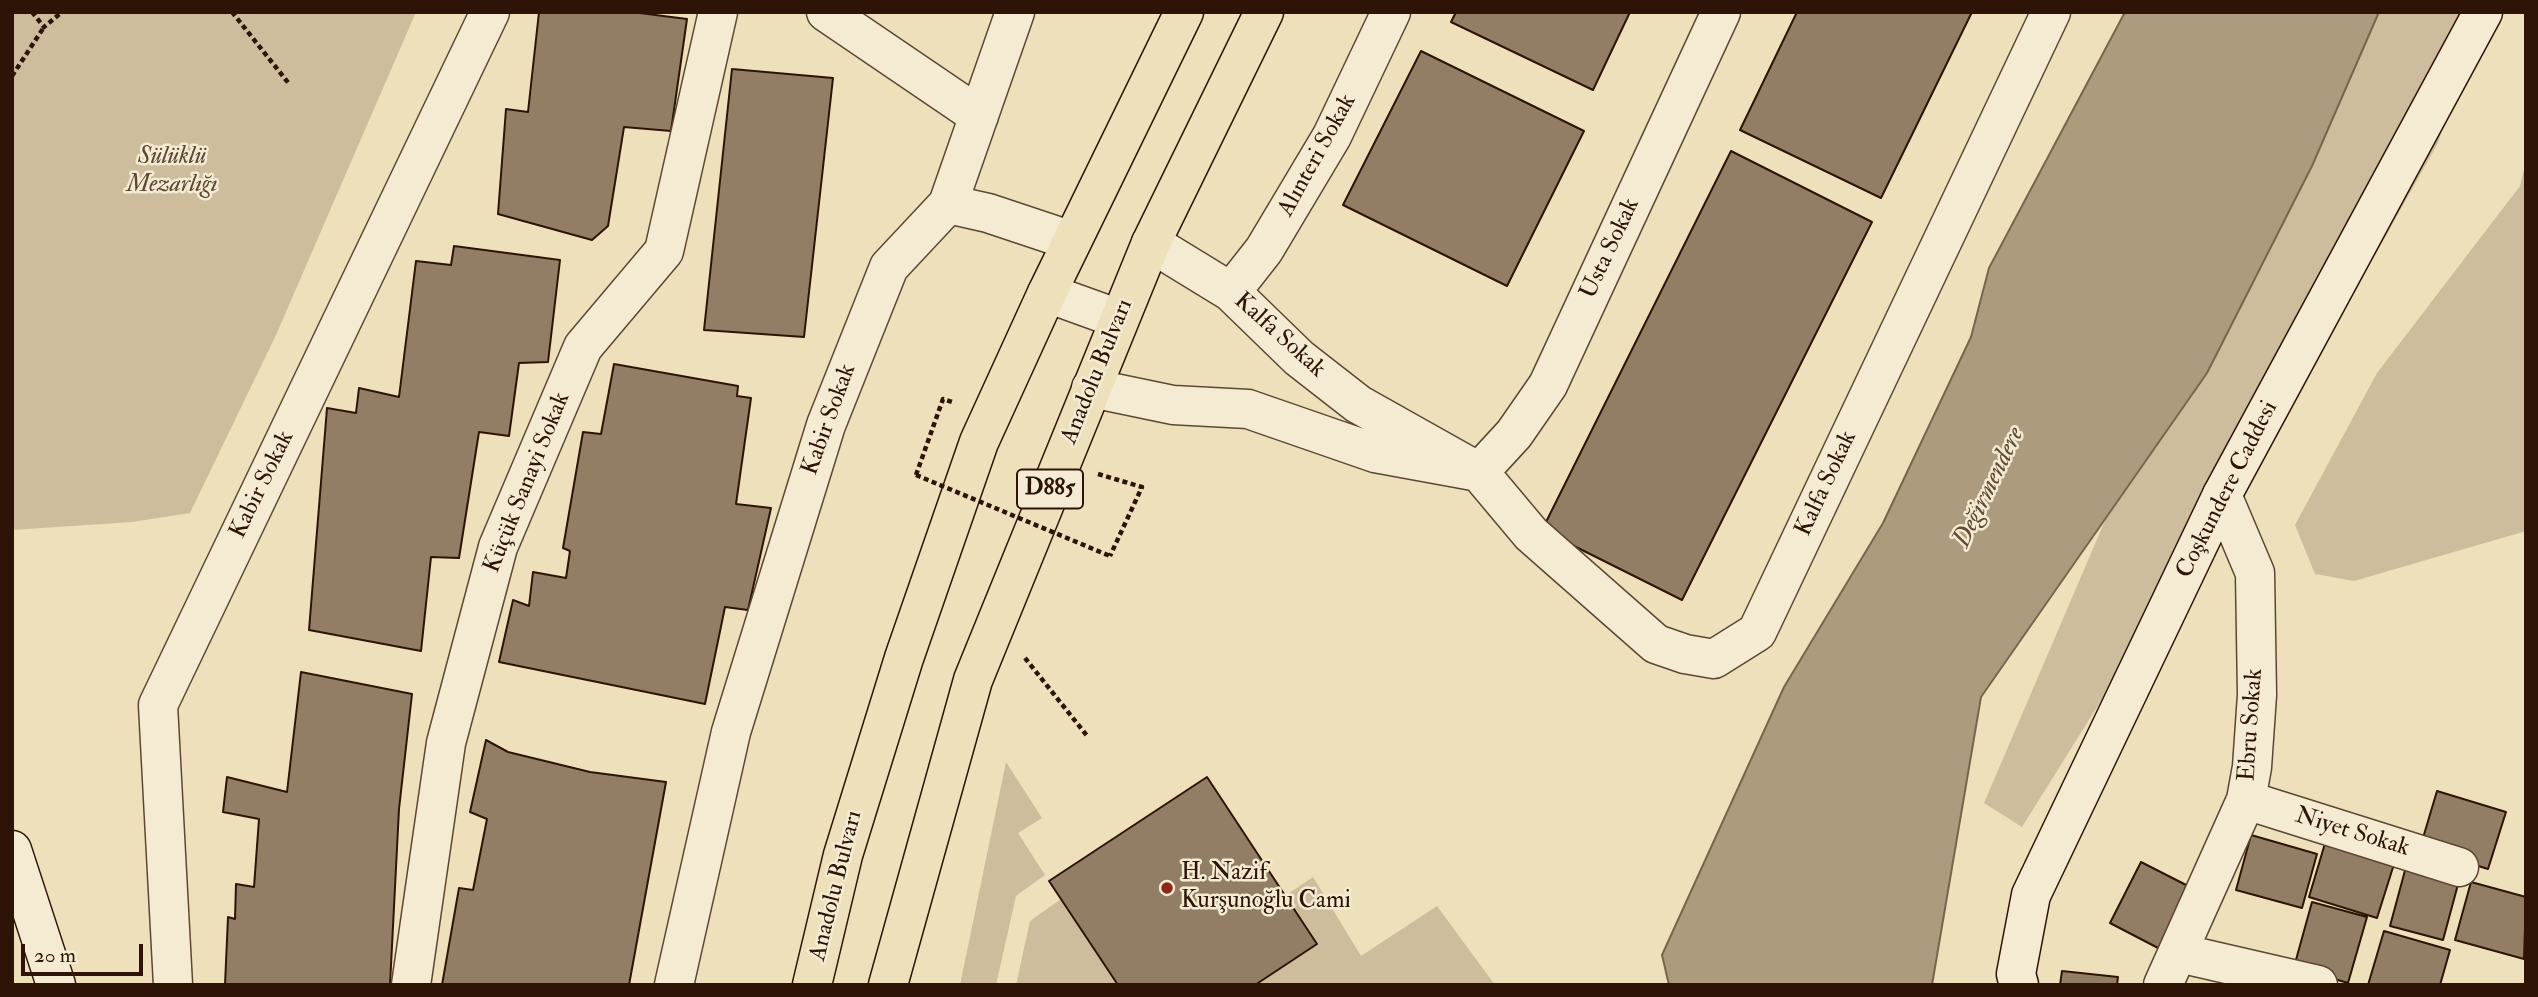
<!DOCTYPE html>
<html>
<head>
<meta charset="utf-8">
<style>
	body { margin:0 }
	#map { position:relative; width:2538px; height:997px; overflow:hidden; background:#eee0ba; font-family:"IM FELL Double Pica",serif }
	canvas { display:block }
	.frame { position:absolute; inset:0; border:14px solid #2d1407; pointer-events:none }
	.scale { position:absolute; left:21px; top:944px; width:122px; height:32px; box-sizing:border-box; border:4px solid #2d1407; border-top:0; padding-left:9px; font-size:21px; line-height:24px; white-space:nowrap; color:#2d1407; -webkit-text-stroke:5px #f4ebd2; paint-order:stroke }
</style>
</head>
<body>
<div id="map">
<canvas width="2538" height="997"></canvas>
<div class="frame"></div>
<div class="scale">20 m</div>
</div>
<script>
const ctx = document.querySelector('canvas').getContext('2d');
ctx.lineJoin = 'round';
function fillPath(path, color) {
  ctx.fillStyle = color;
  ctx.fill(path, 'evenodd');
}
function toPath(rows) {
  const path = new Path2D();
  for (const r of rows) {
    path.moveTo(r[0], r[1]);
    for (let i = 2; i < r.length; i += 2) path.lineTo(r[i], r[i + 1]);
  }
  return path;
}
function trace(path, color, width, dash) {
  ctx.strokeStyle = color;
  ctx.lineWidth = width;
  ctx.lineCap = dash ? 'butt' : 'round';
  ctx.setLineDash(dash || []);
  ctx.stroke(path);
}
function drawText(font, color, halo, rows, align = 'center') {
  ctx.font = font + ' "IM FELL Double Pica",serif';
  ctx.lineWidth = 5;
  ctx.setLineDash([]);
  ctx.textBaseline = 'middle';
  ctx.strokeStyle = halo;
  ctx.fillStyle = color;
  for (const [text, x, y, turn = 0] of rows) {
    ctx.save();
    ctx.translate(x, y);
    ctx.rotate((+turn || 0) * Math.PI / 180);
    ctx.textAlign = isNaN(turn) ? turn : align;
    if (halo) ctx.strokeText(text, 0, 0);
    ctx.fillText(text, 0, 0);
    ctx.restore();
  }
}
fillPath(toPath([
	[12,12,416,12,276,335,190,513,132,522,12,530],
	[2379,12,2480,12,2438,143,2352,296,2216,486,2119,672,2022,827,1984,803,2107,516,2207,373,2312,166],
	[2526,161,2526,531,2354,581,2315,574,2295,525,2377,373,2520,186],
	[1006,762,1042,818,1018,833,1045,875,1016,896,996,985,960,985],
	[1313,877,1361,956,1437,906,1495,985,1255,985,1285,896],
	[1061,899,1118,985,1016,985,1030,921]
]), '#cdbd9c');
const water = toPath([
	[2125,12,2379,12,2312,166,2207,373,1981,697,1932,985,1669,985,1662,955,1784,687,1883,523,1971,337,1989,268,2125,12]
]);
fillPath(water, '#ac9b7d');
trace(water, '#79654e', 2);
const building = toPath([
	[539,12,632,12,687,19,671,131,624,127,608,226,592,240,498,214,506,109,528,112,539,12],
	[1456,12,1630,12,1593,90,1451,22,1456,12],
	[1797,12,1972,12,1881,198,1740,130,1797,12],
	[1421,51,1584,131,1507,286,1343,205,1421,51],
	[732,69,833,78,804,337,704,330,732,69],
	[1731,151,1872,222,1682,600,1542,530,1731,151],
	[454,246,560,260,548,362,519,363,509,436,479,432,459,558,431,557,421,651,309,630,327,408,356,413,359,388,399,397,416,261,451,265,454,246],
	[614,364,738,386,737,396,751,398,736,504,771,508,748,610,725,607,705,704,499,662,513,600,529,606,533,572,566,578,570,551,563,548,583,432,601,434,614,364],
	[301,672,412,694,399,809,390,985,225,985,228,917,235,919,236,884,254,887,259,819,223,812,227,777,287,792,301,672],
	[486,740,508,752,590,772,666,782,629,985,442,985,459,888,473,890,487,819,470,812,486,740],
	[1207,777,1317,944,1255,985,1118,985,1049,881,1207,777],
	[2437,791,2506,812,2488,869,2420,848,2437,791],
	[2251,835,2317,854,2302,908,2236,890,2251,835],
	[2326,840,2395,861,2377,918,2309,897,2326,840],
	[2141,862,2192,888,2160,949,2110,923,2141,862],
	[2407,863,2460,877,2443,940,2390,926,2407,863],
	[2471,882,2526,897,2524,959,2455,940,2471,882],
	[2312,902,2367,917,2348,983,2294,967,2312,902],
	[2384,931,2450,950,2440,985,2368,985,2384,931],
	[2062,971,2118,977,2117,985,2060,985,2062,971]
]);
fillPath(building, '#917e64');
trace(building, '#2d1407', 2);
const street = toPath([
	[826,12,979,116],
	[1015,12,948,204,988,213,1072,241],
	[1151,243,1231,292,1299,358,1358,404,1479,472,1514,434,1548,385,1721,12],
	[1231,292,1264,250,1332,136,1391,12],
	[1047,293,1119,319],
	[1091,388,1173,405,1248,409,1375,453,1479,472,1531,534,1656,644,1685,654,1714,659,1757,632,2051,12],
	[2246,800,2459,867],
	[2179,953,2318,985],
	[173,985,158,705,490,12],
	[411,985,446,743,498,547,583,347,664,251,718,12],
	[674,985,731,732,826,425,889,267,948,204],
	[2163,985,2246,800,2252,767,2257,695,2255,573,2222,495]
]);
const secondary = toPath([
	[12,850,56,985],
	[2019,985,2016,974,2031,895,2222,495,2483,12]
]);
const highway = toPath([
	[812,985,843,855,904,658,979,442,1047,293,1184,12],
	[888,985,973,680,1151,243,1264,12]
]);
trace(street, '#5d4734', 41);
trace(secondary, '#2d1407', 41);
trace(highway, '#2d1407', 41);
trace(toPath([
	[32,12,44,27,62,12],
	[232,12,290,85],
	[12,76,44,27],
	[1098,474,1142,487,1110,556],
	[916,475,943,399,955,403],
	[1025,658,1088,737]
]), '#2d1407', 4.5, [5, 3.5]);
trace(street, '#f4ebd2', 38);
trace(secondary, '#f4ebd2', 38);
trace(highway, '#eee0ba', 38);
trace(toPath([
	[916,475,1110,556]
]), '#2d1407', 4.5, [5, 3.5]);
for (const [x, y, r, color] of [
	[1167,888,7,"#8f2418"]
]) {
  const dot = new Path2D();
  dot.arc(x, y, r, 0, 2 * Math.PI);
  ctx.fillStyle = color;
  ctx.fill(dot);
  trace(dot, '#f4ebd2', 2.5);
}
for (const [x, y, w] of [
	[1050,489,66]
]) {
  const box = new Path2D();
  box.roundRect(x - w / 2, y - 19.5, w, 39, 5);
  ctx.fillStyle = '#f4ebd2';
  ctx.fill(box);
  trace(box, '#2d1407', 2);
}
drawText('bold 23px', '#2d1407', null, [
	["D885",1050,489]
]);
drawText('24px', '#2d1407', '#f4ebd2', [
	["Alınteri Sokak",1318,156,-61],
	["Usta Sokak",1611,249,-65],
	["Kalfa Sokak",1279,336,42],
	["Anadolu Bulvarı",1098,372,-68],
	["Kabir Sokak",830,420,-70],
	["Küçük Sanayi Sokak",528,483,-68],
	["Kalfa Sokak",1827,484,-65],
	["Kabir Sokak",263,485,-64],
	["Coşkundere Caddesi",2228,490,-63],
	["Ebru Sokak",2252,725,-86],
	["Niyet Sokak",2352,833,17],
	["Anadolu Bulvarı",837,886,-76]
]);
drawText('italic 24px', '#5d4734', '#f4ebd2', [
	["Sülüklü",172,158],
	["Mezarlığı",172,186]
]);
drawText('24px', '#2d1407', '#f4ebd2', [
	["H. Nazif",1181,874],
	["Kurşunoğlu Cami",1181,902]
], 'left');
drawText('italic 26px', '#604a36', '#f4ebd2', [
	["Değirmendere",1990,488,-64]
]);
</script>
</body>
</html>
